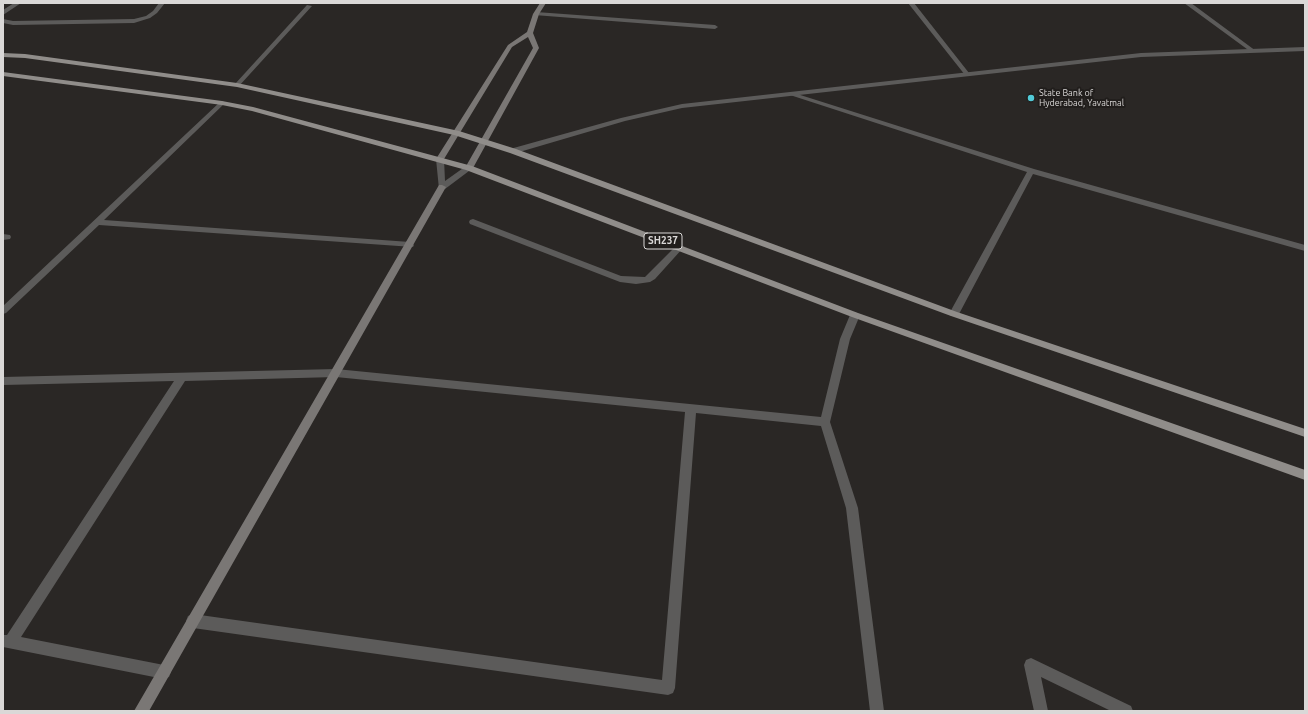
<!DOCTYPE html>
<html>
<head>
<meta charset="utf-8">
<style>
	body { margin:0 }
	#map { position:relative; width:1308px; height:714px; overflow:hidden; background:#2a2725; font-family:Ubuntu,sans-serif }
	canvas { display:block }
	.frame { position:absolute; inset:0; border:4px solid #dad8d7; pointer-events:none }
</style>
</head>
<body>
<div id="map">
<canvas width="1308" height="714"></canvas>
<div class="frame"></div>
</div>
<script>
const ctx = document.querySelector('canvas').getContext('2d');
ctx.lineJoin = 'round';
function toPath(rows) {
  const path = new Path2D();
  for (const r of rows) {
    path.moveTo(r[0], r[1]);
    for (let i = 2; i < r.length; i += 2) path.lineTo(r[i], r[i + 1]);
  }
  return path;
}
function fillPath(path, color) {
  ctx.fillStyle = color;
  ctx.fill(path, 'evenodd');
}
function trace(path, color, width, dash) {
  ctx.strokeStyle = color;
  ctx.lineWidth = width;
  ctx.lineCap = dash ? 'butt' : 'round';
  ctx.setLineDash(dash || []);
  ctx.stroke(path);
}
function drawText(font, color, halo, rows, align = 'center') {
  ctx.font = font + ' Ubuntu,sans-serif';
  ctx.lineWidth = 4;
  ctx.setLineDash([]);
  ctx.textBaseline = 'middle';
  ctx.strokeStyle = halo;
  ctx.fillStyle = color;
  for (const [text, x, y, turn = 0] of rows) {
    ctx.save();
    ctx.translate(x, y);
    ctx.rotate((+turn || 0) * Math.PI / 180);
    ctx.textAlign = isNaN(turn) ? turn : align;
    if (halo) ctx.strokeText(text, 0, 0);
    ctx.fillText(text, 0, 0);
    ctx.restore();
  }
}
fillPath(toPath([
	[14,3,21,3,3,15,3,10,14,3],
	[159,3,165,3,157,13,150,18,134,23,13,25,3,23,3,19,13,21,134,19,146,16,153,11,159,3],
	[307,5,312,6,239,86,235,86,235,84,307,5],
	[536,12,715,25,718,27,715,29,534,15,534,13,536,12],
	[473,219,621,276,645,277,676,246,679,245,683,248,655,279,650,282,636,284,620,282,470,224,469,222,470,220,473,219],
	[3,234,10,235,11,237,10,239,3,240,3,234]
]), '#5c5b5a');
fillPath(toPath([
	[908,3,914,3,969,73,969,75,965,75,908,3],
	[1184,3,1191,3,1256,51,1251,52,1184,3],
	[790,93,794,93,1034,169,1305,245,1305,251,1033,174,959,314,957,316,951,316,949,314,1027,172,790,95,790,93],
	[222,101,224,102,224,104,104,220,410,242,414,245,413,247,99,225,6,313,3,314,3,306,220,102,222,101],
	[855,312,860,315,850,339,830,422,858,508,884,711,870,711,846,508,821,426,696,413,675,688,673,693,668,695,193,628,188,626,186,621,188,616,193,614,662,680,685,412,336,377,185,381,21,637,164,665,169,667,171,672,169,677,164,679,3,647,3,635,7,635,174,381,3,385,3,377,336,369,821,417,840,339,850,315,855,312],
	[1031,658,1131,706,1133,711,1111,711,1041,677,1048,711,1034,711,1024,665,1026,660,1031,658]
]), '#5c5b5a');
fillPath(toPath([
	[1305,47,1305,51,1141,57,682,108,625,121,516,153,510,153,509,151,510,149,621,118,682,104,1141,53,1305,47],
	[437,157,443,157,444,159,445,181,466,166,472,166,473,168,445,189,439,189,436,159,437,157]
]), '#5c5b5a');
fillPath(toPath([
	[540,3,546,3,539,14,533,33,539,48,473,168,469,170,465,168,533,48,528,37,512,47,444,159,443,161,437,161,436,159,508,45,527,32,533,14,540,3],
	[439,185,442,185,446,187,149,711,134,711,439,185]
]), '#7a7775');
fillPath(toPath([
	[3,53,25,54,237,83,459,131,516,149,957,312,1305,429,1305,437,951,316,510,153,454,135,237,87,25,58,3,57,3,53],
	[3,72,222,101,253,107,472,166,858,313,1305,470,1305,480,852,317,466,170,252,111,222,105,3,76,3,72]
]), '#908d8a');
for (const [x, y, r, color] of [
	[1031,98,4,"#52cbd8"]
]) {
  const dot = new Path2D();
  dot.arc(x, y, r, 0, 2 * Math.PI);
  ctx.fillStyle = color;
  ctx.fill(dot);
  trace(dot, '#211e1c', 1.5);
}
drawText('9px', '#dad8d7', '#211e1c', [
	["State Bank of",1039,93],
	["Hyderabad, Yavatmal",1039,103]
], 'left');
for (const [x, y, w] of [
	[663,241,38]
]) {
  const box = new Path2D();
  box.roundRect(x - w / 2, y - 8, w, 16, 3);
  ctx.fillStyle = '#211e1c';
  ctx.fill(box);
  trace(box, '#dad8d7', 1);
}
drawText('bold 10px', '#dad8d7', null, [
	["SH237",663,241]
]);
</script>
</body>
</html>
